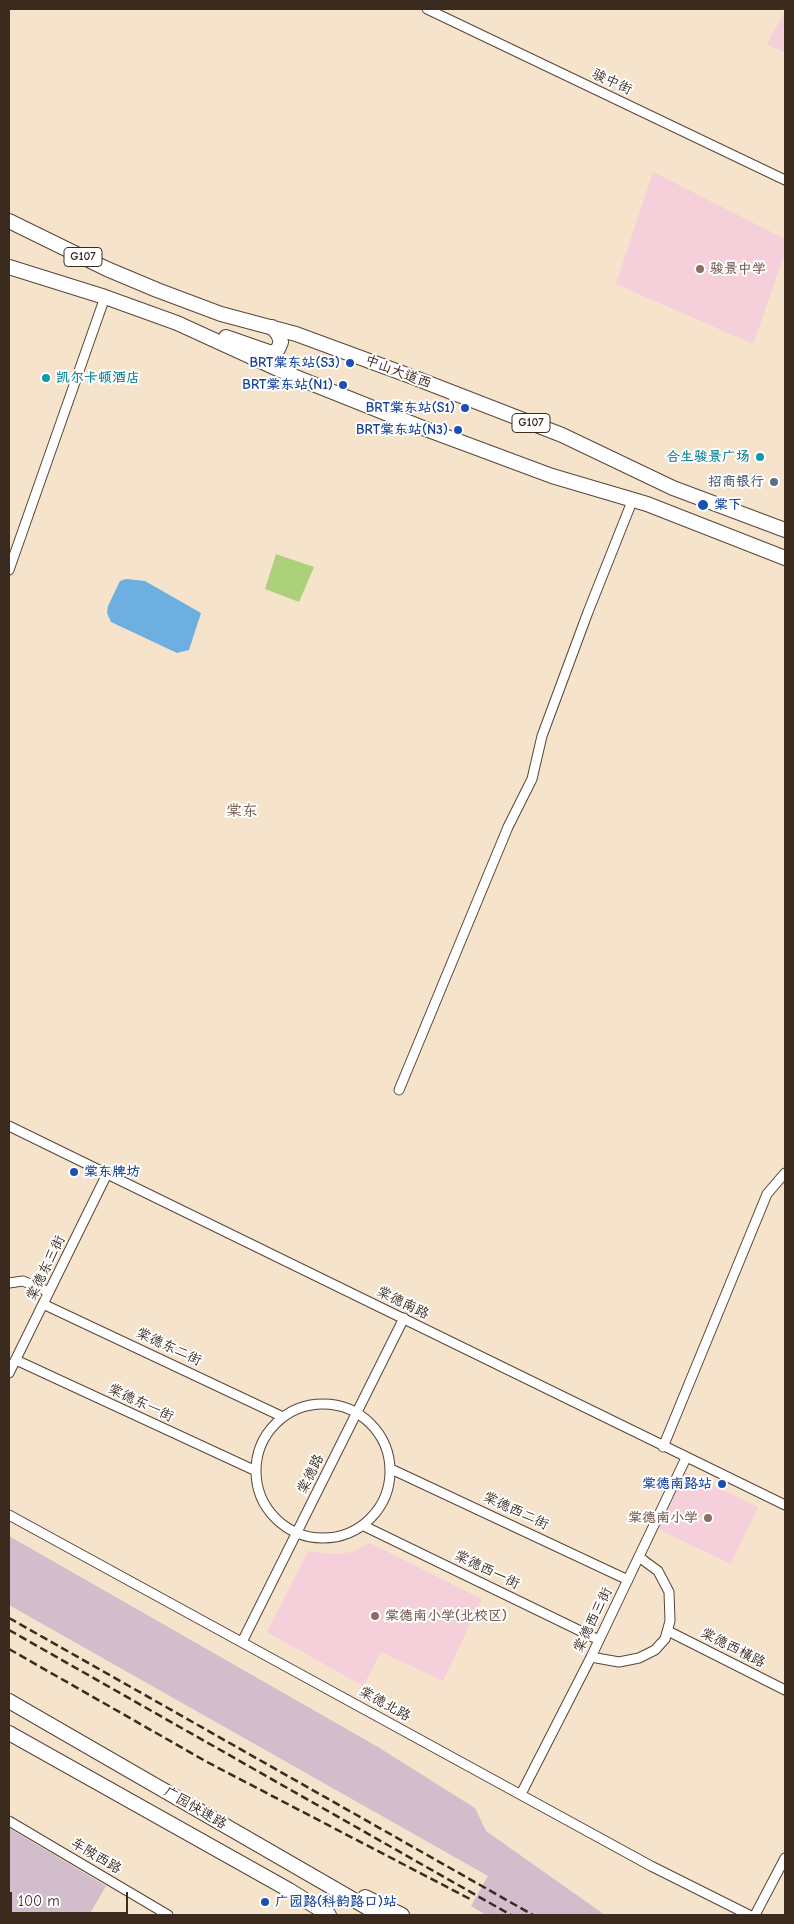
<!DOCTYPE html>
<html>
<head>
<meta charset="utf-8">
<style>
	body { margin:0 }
	#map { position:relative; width:794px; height:1924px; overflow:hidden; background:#f6e3cb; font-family:"Comic Neue",sans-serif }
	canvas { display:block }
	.frame { position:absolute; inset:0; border:10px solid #3b2a1e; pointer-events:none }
	.scale { position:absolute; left:10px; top:1892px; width:118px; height:22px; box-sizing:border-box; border:2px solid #3b2a1e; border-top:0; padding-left:6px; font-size:15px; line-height:18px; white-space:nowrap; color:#3b2a1e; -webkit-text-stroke:4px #fff; paint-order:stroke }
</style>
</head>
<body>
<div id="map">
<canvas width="794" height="1924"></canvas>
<div class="frame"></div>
<div class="scale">100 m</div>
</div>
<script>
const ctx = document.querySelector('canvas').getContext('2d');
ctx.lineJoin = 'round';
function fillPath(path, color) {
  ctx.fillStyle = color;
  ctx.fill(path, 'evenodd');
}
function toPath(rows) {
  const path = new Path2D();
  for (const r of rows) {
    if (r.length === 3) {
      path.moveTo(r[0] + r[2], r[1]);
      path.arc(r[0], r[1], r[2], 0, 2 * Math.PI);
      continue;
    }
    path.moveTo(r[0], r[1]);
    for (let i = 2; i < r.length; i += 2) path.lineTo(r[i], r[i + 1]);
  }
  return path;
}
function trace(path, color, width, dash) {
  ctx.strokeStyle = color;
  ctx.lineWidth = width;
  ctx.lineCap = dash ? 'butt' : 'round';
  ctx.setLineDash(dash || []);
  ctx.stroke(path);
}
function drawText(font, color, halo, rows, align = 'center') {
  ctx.font = font + ' "Comic Neue","LXGW WenKai TC",sans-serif';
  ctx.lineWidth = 4;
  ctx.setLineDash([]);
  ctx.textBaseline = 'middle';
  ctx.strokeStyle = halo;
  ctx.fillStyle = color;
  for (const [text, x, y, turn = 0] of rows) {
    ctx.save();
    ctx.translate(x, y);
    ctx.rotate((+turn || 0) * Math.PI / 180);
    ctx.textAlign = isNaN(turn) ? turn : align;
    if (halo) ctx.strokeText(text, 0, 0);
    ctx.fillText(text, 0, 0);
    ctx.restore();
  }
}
fillPath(toPath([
	[785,11,785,53,767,44],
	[653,172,785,239,785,253,753,344,616,284],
	[685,1472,758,1507,731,1564,658,1529],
	[370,1543,482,1599,443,1681,381,1652,363,1686,267,1632,308,1551,333,1554,352,1552]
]), '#f5cfda');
fillPath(toPath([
	[9,1536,378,1747,475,1808,486,1831,605,1915,486,1915,471,1906,488,1876,9,1605],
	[9,1828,106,1886,89,1915,9,1915]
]), '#d1bdcb');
fillPath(toPath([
	[276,554,314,567,299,602,265,589]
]), '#add17b');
fillPath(toPath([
	[126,579,145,581,201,613,189,650,177,653,111,622,107,613,108,606,120,581]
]), '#6eafe2');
const minor = toPath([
	[427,9,785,180],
	[9,570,105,297],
	[399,1090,508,827,532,779,542,736,588,612,633,499],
	[9,1126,785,1505],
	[9,1283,23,1281,49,1292],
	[43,1304,283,1417],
	[16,1360,256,1471],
	[9,1373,107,1174],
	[323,1471,67],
	[663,1447,767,1194,785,1173],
	[391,1469,628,1580],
	[9,1515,651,1866,749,1915],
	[364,1526,599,1640],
	[668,1631,785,1690],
	[242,1642,404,1318],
	[591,1657,619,1662,639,1658,655,1650,665,1639,670,1621,669,1592,658,1571,639,1557],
	[521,1794,591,1657,686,1458],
	[9,1821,168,1915],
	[755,1915,785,1858]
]);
const highway = toPath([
	[9,221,107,269,157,290,221,314,296,334,410,376,562,435,673,488,785,530],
	[9,267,105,297,177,323,293,376,423,428,552,476,647,504,785,558],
	[226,337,272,353,278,349,281,342,278,334,272,327],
	[9,1701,380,1915],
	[9,1733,289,1890,329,1915],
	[365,1897,402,1915]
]);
trace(minor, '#574638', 11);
trace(highway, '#574638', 16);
trace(minor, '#fff', 9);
trace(highway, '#fff', 14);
trace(toPath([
	[9,1618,533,1915],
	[9,1630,511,1915],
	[9,1649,207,1762,470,1899]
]), '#3b2a1e', 2.5, [8, 4]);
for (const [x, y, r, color] of [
	[700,269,5,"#8d6e63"],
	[350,363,5,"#1a4fb4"],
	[46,378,5,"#0f9aa8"],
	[343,385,5,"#1a4fb4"],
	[465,408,5,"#1a4fb4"],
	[458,430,5,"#1a4fb4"],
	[760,457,5,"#0f9aa8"],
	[774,482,5,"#5c6f8a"],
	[703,505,6,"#1a4fb4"],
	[74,1172,5,"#1a4fb4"],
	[722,1484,5,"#1a4fb4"],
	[708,1518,5,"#8d6e63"],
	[375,1616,5,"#8d6e63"],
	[265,1902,5,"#1a4fb4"]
]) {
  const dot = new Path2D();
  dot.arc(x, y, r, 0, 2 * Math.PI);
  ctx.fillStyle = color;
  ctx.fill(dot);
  trace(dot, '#fff', 2);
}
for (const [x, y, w] of [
	[83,257,38],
	[531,423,38]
]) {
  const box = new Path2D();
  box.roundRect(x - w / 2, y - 9.5, w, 19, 4);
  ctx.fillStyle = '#fff';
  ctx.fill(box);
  trace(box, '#3b2a1e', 1);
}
drawText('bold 12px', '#3b2a1e', null, [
	["G107",83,257],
	["G107",531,423]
]);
drawText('14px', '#3b2a1e', '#fff', [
	["骏中街",612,82,25],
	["中山大道西",398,372,21],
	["棠德东三街",46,1268,-64],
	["棠德南路",403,1303,26],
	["棠德东二街",169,1347,25],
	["棠德东一街",141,1403,25],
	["棠德路",311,1474,-64],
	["棠德西二街",516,1511,25],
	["棠德西一街",487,1570,26],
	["棠德西三街",593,1620,-64],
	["棠德西横路",733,1648,27],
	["棠德北路",385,1704,29],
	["广园快速路",195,1808,30],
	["车陂西路",96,1856,31]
]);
drawText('bold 14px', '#785e54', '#fff', [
	["骏景中学",710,269],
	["棠德南小学",698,1518,"right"],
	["棠德南小学(北校区)",385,1616]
], 'left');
drawText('bold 14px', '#164399', '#fff', [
	["BRT棠东站(S3)",340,363],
	["BRT棠东站(N1)",333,385],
	["BRT棠东站(S1)",455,408],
	["BRT棠东站(N3)",448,430],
	["棠下",714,505,"left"],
	["棠东牌坊",84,1172,"left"],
	["棠德南路站",712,1484],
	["广园路(科韵路口)站",275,1902,"left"]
], 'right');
drawText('bold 14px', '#0d838f', '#fff', [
	["凯尔卡顿酒店",56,378],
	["合生骏景广场",750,457,"right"]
], 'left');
drawText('bold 14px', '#4e5e75', '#fff', [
	["招商银行",764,482]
], 'right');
drawText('16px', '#735548', '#fff', [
	["棠东",242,811]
]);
</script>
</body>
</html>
